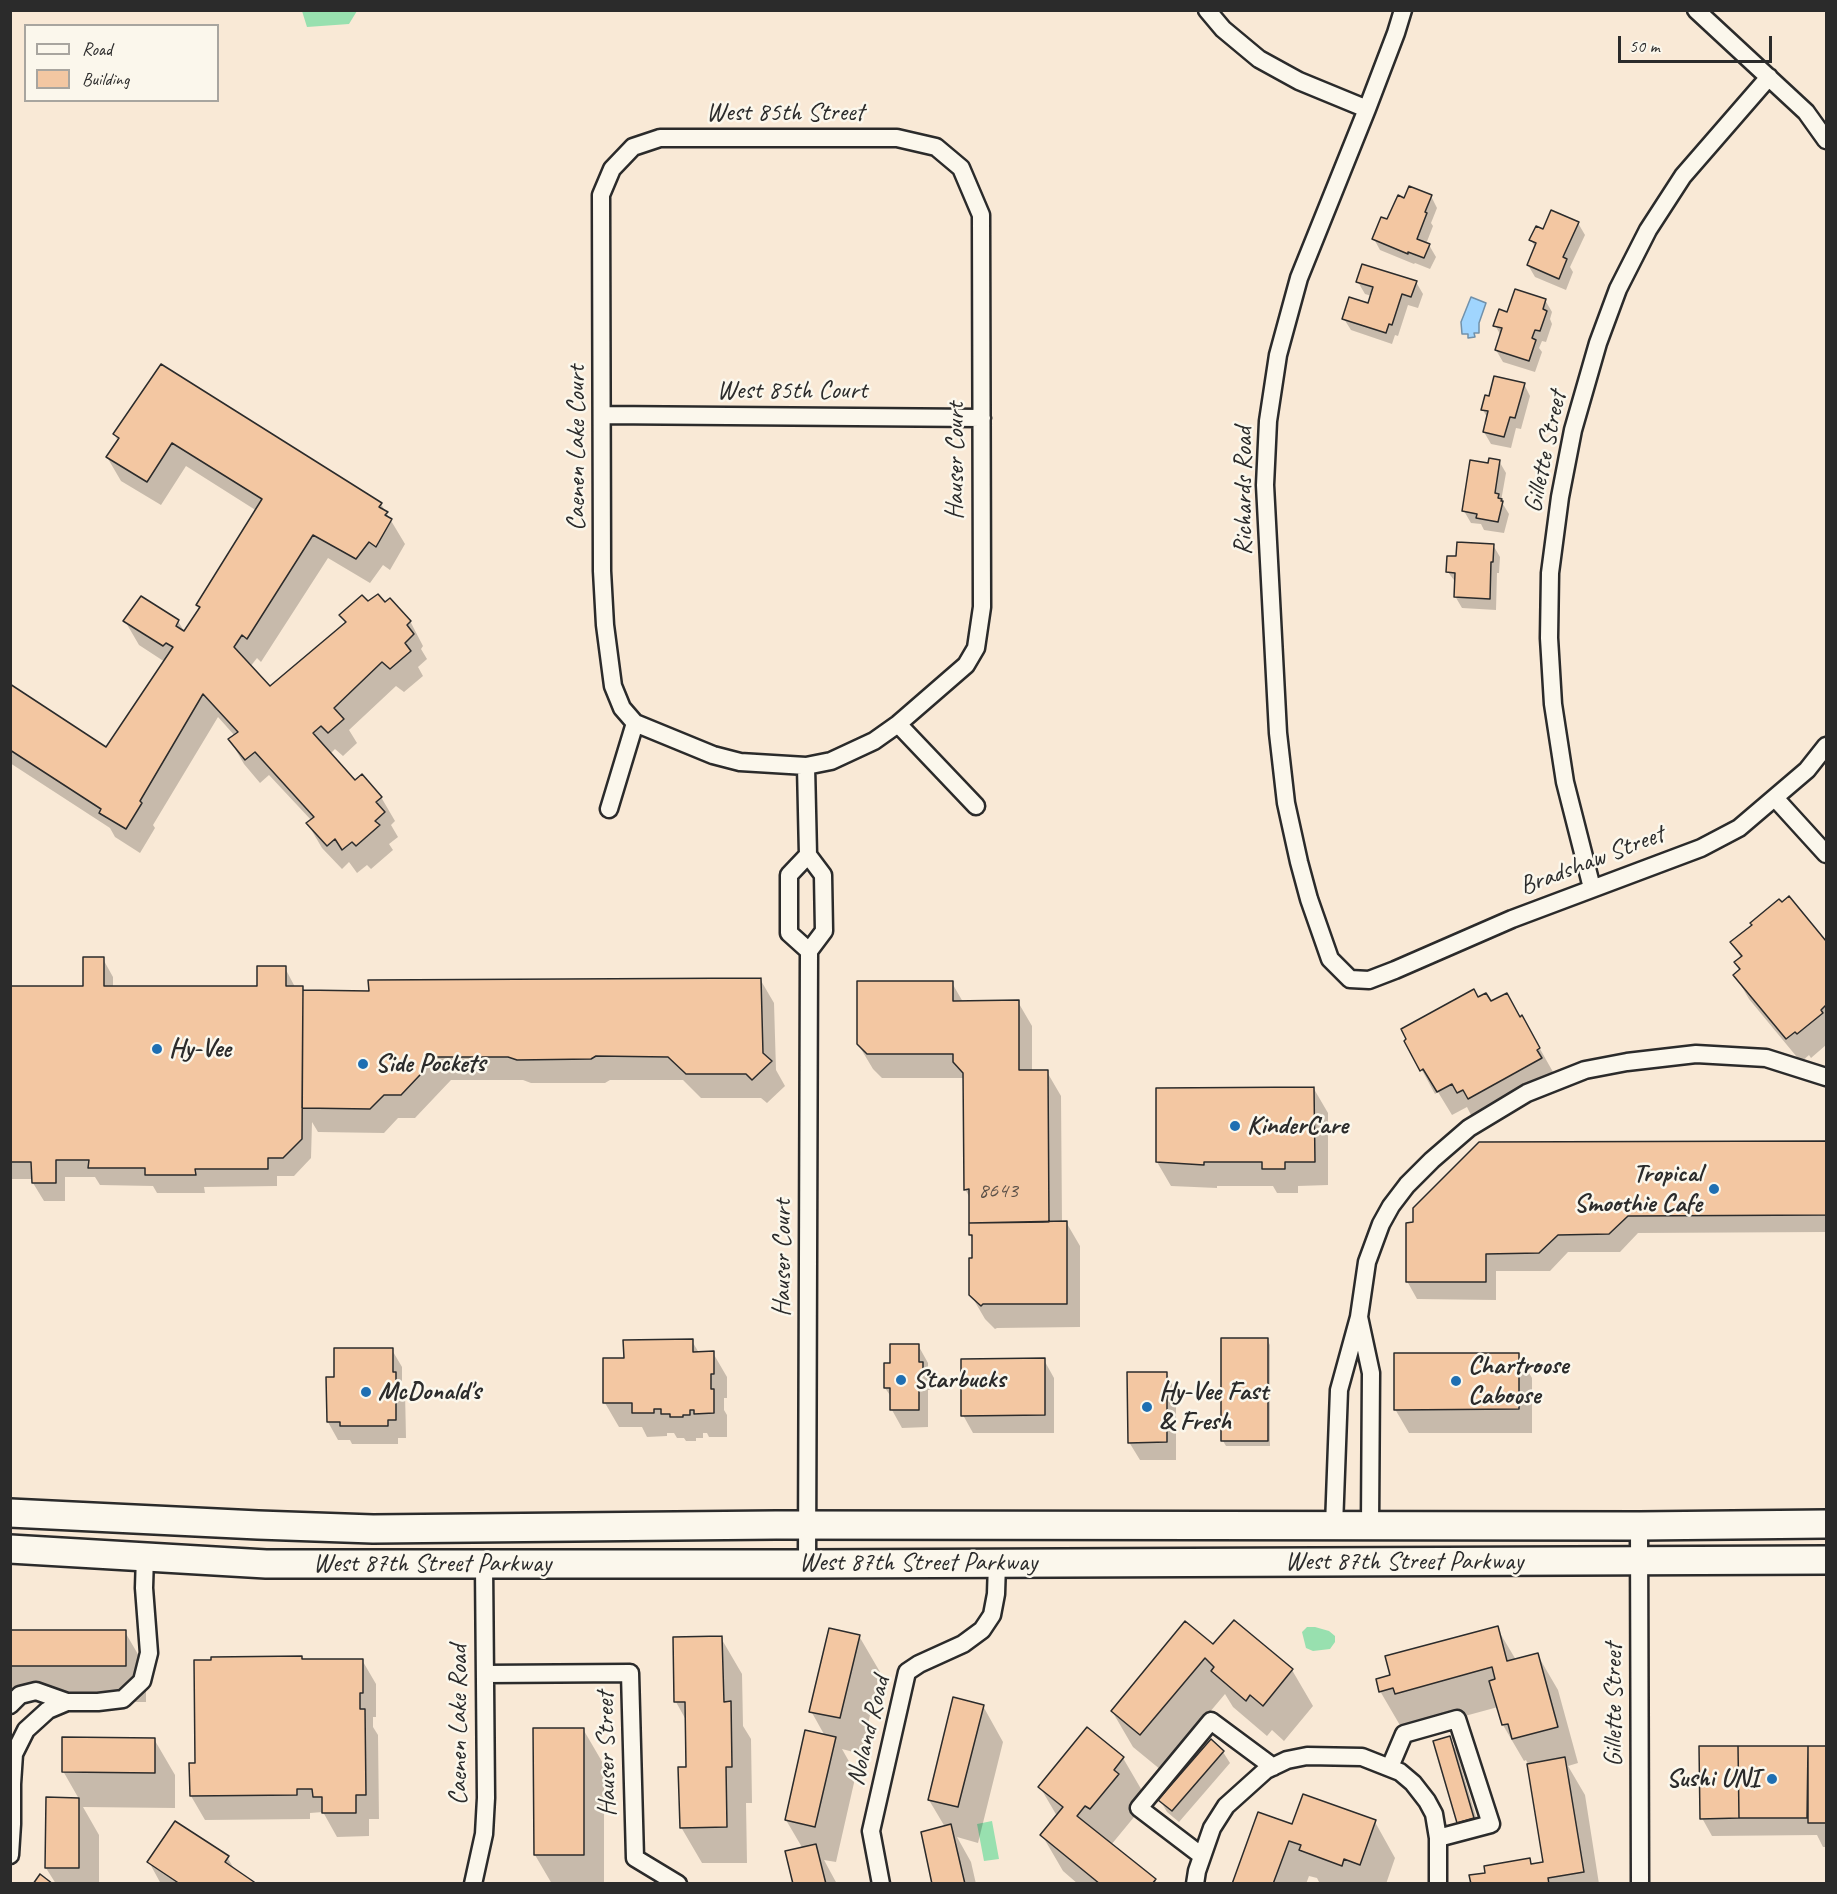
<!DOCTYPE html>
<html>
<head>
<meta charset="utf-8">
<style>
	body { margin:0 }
	#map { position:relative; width:1837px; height:1894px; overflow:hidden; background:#f9e9d6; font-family:Caveat,sans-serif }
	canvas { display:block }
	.frame { position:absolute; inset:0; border:12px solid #2b2b2b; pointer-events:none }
	.legend { position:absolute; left:24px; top:24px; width:195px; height:78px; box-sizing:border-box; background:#fbf7ec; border:2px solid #a8a59f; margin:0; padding:8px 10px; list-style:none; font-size:18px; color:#2b2b2b }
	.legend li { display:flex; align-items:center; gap:12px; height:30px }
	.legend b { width:30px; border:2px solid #a8a59f }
	.scale { position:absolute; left:1618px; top:36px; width:154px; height:27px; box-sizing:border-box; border:3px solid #2b2b2b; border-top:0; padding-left:8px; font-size:18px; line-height:21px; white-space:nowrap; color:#2b2b2b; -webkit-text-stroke:4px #fbf7ec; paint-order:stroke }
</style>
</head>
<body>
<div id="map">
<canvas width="1837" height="1894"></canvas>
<div class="frame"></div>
<ul class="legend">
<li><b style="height:8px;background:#fbf7ec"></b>Road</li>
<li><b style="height:16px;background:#f3c7a2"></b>Building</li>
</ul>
<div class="scale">50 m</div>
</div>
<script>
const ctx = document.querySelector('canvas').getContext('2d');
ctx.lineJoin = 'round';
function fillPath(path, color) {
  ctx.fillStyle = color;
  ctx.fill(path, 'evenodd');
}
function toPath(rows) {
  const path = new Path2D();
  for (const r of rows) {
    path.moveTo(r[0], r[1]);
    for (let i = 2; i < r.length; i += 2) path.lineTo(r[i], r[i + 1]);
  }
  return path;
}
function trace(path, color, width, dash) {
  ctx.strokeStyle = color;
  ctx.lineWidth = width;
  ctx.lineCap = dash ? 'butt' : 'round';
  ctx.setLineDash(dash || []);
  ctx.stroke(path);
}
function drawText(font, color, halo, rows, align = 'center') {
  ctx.font = font + ' Caveat,sans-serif';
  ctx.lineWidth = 5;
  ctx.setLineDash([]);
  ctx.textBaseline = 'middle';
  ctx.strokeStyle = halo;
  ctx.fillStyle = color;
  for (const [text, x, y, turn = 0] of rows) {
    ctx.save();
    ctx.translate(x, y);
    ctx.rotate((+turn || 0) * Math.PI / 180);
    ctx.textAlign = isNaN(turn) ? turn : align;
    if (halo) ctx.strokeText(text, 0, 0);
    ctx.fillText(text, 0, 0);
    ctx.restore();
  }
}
fillPath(toPath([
	[302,11,302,10,357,11,349,24,307,27],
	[1307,1627,1315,1627,1329,1631,1335,1636,1335,1642,1330,1649,1313,1651,1306,1648,1302,1632],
	[992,1821,999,1859,984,1861,977,1824]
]), '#98e0af');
const water = toPath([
	[1471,297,1486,303,1479,323,1479,333,1474,333,1475,337,1468,338,1468,334,1462,334,1461,322,1471,297]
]);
fillPath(water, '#a0d5fe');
trace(water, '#7191aa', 1.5);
fillPath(toPath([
	[1431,196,1437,208,1431,223,1433,226,1426,244,1429,245,1436,257,1430,269,1415,263,1414,264,1380,250,1374,239,1405,200],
	[1578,223,1585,235,1570,267,1573,272,1566,290,1535,277,1528,265,1536,248,1531,240,1544,231],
	[1358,282,1416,282,1423,294,1418,308,1408,305,1398,336,1395,335,1392,344,1351,330,1344,319,1369,304,1372,296,1365,294],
	[1545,300,1552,312,1550,319,1552,324,1546,342,1542,341,1539,348,1542,352,1535,372,1503,362,1496,350,1501,336,1495,325,1508,313],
	[161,366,381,504,405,544,390,570,383,565,370,583,328,558,261,662,257,658,250,667,270,688,346,624,341,615,368,603,385,605,410,621,423,646,421,649,427,659,418,667,423,676,404,692,396,686,349,730,357,743,343,756,335,749,330,754,355,782,381,797,395,821,391,825,398,837,389,844,393,850,371,869,367,865,357,873,349,862,342,869,322,848,308,824,312,821,269,775,260,783,244,764,230,740,235,736,218,717,153,825,155,828,140,853,115,837,110,828,10,763,10,686,107,749,165,662,139,645,125,621,178,621,185,633,200,610,197,605,257,511,186,466,161,505,121,481,107,457,118,441,114,434],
	[1524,384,1530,396,1521,429,1516,428,1511,448,1491,444,1484,432,1488,419,1483,410,1490,398],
	[1499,461,1506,473,1501,501,1509,514,1504,533,1484,530,1481,524,1471,523,1464,511,1489,465],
	[1493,545,1500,557,1499,573,1497,573,1496,610,1462,608,1455,596,1456,583,1448,572,1457,557],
	[1789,898,1826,943,1826,1045,1811,1058,1809,1055,1801,1062,1749,999,1735,975,1741,970,1741,958,1732,943],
	[103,959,113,977,113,988,259,987,285,968,295,987,302,987,305,991,370,992,760,979,774,1003,776,1070,785,1086,767,1103,761,1098,701,1098,683,1080,610,1080,605,1083,531,1083,523,1080,451,1080,415,1118,398,1118,384,1133,318,1132,312,1122,311,1158,294,1176,277,1176,277,1186,204,1187,205,1193,157,1193,153,1186,100,1185,95,1177,65,1177,65,1201,44,1201,33,1183,33,1179,10,1179,10,988,84,988],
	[952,983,963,1002,1018,1002,1032,1026,1032,1072,1047,1072,1061,1096,1062,1223,1066,1222,1080,1246,1080,1327,997,1328,995,1329,985,1319,971,1295,973,1240,970,1235,970,1198,965,1189,965,1078,882,1078,873,1069,858,1044],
	[1478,999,1490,1003,1520,1018,1522,1017,1553,1072,1549,1074,1554,1083,1472,1117,1467,1107,1452,1115,1438,1092,1435,1094,1406,1041],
	[1314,1089,1328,1113,1328,1185,1298,1186,1298,1193,1277,1193,1273,1186,1217,1186,1217,1188,1171,1186,1157,1162],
	[1826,1142,1826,1232,1638,1233,1620,1252,1568,1252,1550,1271,1496,1271,1496,1300,1417,1299,1407,1281,1414,1223,1480,1143],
	[1267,1339,1270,1345,1270,1446,1226,1446,1223,1441],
	[692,1341,699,1353,713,1353,727,1377,727,1398,724,1398,724,1410,727,1415,727,1437,709,1437,707,1433,703,1433,703,1438,696,1438,696,1441,686,1441,684,1438,677,1438,674,1433,667,1433,667,1436,647,1437,642,1427,619,1427,605,1403,605,1360,625,1359],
	[918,1345,928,1363,928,1375,932,1382,932,1390,928,1390,928,1427,902,1428,892,1410,892,1398,885,1388,892,1365],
	[392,1350,402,1367,402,1386,405,1391,406,1438,398,1438,398,1444,352,1444,350,1440,338,1440,328,1422,336,1379],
	[1518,1354,1532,1378,1532,1433,1409,1433,1395,1409],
	[1044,1360,1054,1378,1054,1433,973,1433,963,1415],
	[1166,1373,1176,1391,1176,1460,1140,1460,1129,1442],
	[1234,1622,1292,1670,1313,1706,1284,1741,1272,1730,1267,1736,1233,1707,1225,1694,1161,1770,1133,1747,1112,1711,1214,1647],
	[1497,1628,1516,1660,1537,1654,1558,1690,1578,1763,1568,1766,1585,1795,1599,1884,1472,1884,1529,1860,1532,1865,1545,1864,1528,1764,1526,1760,1524,1761,1503,1725,1498,1707,1417,1729,1401,1727,1380,1691,1392,1676],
	[10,1632,125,1632,146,1668,146,1702,10,1702],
	[859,1636,880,1672,861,1754,842,1749,856,1774,836,1862,824,1860,837,1884,795,1884,803,1849,786,1820,825,1736,811,1711],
	[721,1638,742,1674,743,1726,751,1739,752,1803,746,1803,747,1863,702,1863,681,1827,687,1768,686,1720,676,1702],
	[362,1660,376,1684,376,1717,373,1717,373,1727,378,1735,379,1819,369,1819,369,1836,337,1837,323,1812,310,1813,310,1819,205,1820,191,1796,196,1764,303,1661],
	[983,1706,1003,1742,978,1843,957,1837,971,1862,976,1884,934,1884,945,1827,929,1800],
	[583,1729,604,1765,604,1884,552,1884,535,1855],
	[1449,1738,1456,1750,1480,1830,1465,1834,1459,1823,1435,1742],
	[154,1739,175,1775,175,1808,83,1807,99,1835,99,1884,56,1884,46,1868,47,1799,79,1799,63,1771],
	[1826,1747,1826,1847,1823,1847,1817,1835,1712,1836,1702,1818,1701,1748],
	[1223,1752,1230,1763,1179,1822,1167,1812,1160,1800],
	[1123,1758,1144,1794,1139,1811,1111,1845,1155,1880,1157,1884,1078,1884,1063,1871,1042,1835,1057,1816,1040,1787],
	[1375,1822,1395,1858,1386,1884,1320,1884,1317,1878,1309,1876,1306,1884,1234,1884,1293,1826],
	[227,1857,236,1872,254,1884,161,1884,149,1862]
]), '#0003');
const building = toPath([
	[1409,186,1432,195,1425,212,1427,213,1417,239,1430,244,1424,258,1408,252,1408,254,1372,239,1381,217,1387,219,1398,195,1404,198,1409,186],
	[1551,210,1579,222,1563,257,1567,259,1559,279,1527,265,1536,243,1529,240,1536,226,1543,229,1551,210],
	[1362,264,1417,281,1411,297,1402,294,1392,325,1389,324,1386,333,1342,319,1349,297,1368,303,1373,287,1356,282,1362,264],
	[1515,289,1546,299,1543,309,1547,311,1540,331,1535,330,1532,338,1536,340,1529,361,1495,350,1502,328,1493,326,1499,309,1507,312,1515,289],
	[161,364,382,503,379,507,388,512,385,515,392,519,376,547,369,542,356,559,313,535,247,639,242,635,234,647,270,686,346,622,339,615,362,595,368,601,378,594,385,602,390,598,411,621,407,625,414,634,405,643,411,651,390,669,382,662,334,708,344,719,328,733,321,726,313,733,355,780,362,774,382,797,376,802,385,812,375,821,380,825,356,846,352,842,342,850,335,839,327,846,306,823,314,817,255,752,245,760,228,739,238,732,203,694,140,801,142,803,126,829,99,813,101,809,10,750,10,684,106,747,173,647,166,643,163,646,123,621,141,596,179,620,176,626,184,631,200,607,196,605,262,499,172,443,147,482,106,457,119,438,113,434,161,364],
	[1494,376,1525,383,1515,418,1510,417,1504,437,1483,432,1488,411,1481,410,1485,395,1489,396,1494,376],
	[1489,458,1500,460,1495,493,1499,494,1498,498,1502,499,1501,501,1503,501,1498,522,1476,518,1477,514,1462,511,1470,460,1488,463,1489,458],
	[1457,542,1494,544,1493,562,1491,562,1490,599,1454,597,1455,573,1446,572,1447,556,1456,556,1457,542],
	[1789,896,1826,941,1826,1005,1821,1010,1823,1013,1797,1034,1795,1032,1786,1039,1733,975,1740,969,1734,962,1742,956,1730,942,1752,925,1750,923,1779,899,1782,902,1789,896],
	[83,957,104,957,104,986,257,986,257,966,286,966,286,986,303,986,302,1139,283,1158,268,1158,268,1169,195,1169,196,1175,145,1175,145,1168,88,1168,89,1160,56,1160,56,1183,32,1183,31,1162,10,1162,10,986,83,986,83,957],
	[761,978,763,1053,772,1061,752,1080,746,1074,686,1074,668,1057,596,1056,591,1059,517,1060,508,1057,437,1057,401,1095,384,1095,370,1109,302,1108,303,990,369,991,368,980,761,978],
	[857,981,953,981,953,1001,1019,1000,1019,1070,1048,1070,1049,1222,969,1223,969,1189,964,1190,963,1073,953,1062,953,1054,867,1054,857,1044,857,981],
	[1474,989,1478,997,1486,993,1491,1001,1507,993,1520,1017,1522,1015,1540,1048,1537,1050,1542,1058,1468,1099,1463,1090,1457,1093,1452,1084,1437,1092,1423,1069,1420,1071,1404,1041,1406,1039,1401,1029,1474,989],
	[1314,1087,1315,1162,1285,1162,1285,1169,1262,1169,1262,1162,1204,1162,1204,1165,1156,1162,1156,1088,1314,1087],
	[1826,1141,1826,1215,1628,1216,1609,1234,1558,1235,1539,1253,1486,1254,1486,1282,1406,1282,1406,1223,1413,1222,1413,1208,1479,1142,1826,1141],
	[1067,1221,1067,1304,983,1304,981,1306,969,1295,969,1258,972,1258,972,1235,969,1235,969,1223,1067,1221],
	[1221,1338,1268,1338,1268,1441,1221,1441,1221,1338],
	[693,1339,693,1352,714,1351,714,1374,711,1374,711,1389,714,1389,714,1413,694,1414,694,1410,690,1410,690,1415,683,1415,683,1417,670,1417,670,1414,661,1414,661,1409,654,1409,654,1413,632,1413,632,1403,603,1403,603,1358,624,1358,623,1340,693,1339],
	[890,1344,919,1344,919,1362,923,1362,923,1372,919,1372,919,1410,890,1410,890,1388,884,1388,884,1363,890,1363,890,1344],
	[334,1348,393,1348,393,1372,396,1372,396,1420,388,1420,388,1426,340,1426,340,1422,327,1422,326,1377,334,1377,334,1348],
	[1394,1353,1519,1353,1519,1409,1394,1410,1394,1353],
	[1045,1358,1045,1415,961,1416,961,1359,1045,1358],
	[1127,1372,1167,1372,1167,1442,1128,1443,1127,1372],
	[1234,1620,1293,1669,1263,1706,1250,1695,1246,1701,1211,1671,1214,1667,1205,1658,1140,1735,1111,1711,1185,1621,1213,1644,1234,1620],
	[1498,1626,1507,1661,1538,1653,1558,1727,1512,1739,1508,1724,1502,1725,1489,1681,1495,1679,1492,1667,1395,1694,1393,1688,1379,1692,1376,1679,1390,1675,1385,1656,1498,1626],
	[829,1628,860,1635,840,1718,809,1712,829,1628],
	[10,1630,126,1630,126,1666,10,1666,10,1630],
	[722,1636,724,1702,731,1701,732,1767,726,1767,727,1827,680,1828,678,1767,686,1767,685,1702,674,1702,673,1637,722,1636],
	[302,1656,302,1659,363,1659,363,1693,360,1693,360,1709,365,1709,366,1795,356,1795,356,1813,322,1813,322,1797,313,1797,312,1789,297,1789,297,1795,190,1796,189,1763,195,1763,194,1660,211,1660,211,1657,302,1656],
	[953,1697,984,1705,958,1807,928,1800,953,1697],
	[1087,1727,1124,1757,1114,1770,1119,1774,1090,1809,1085,1806,1077,1816,1156,1879,1152,1884,1100,1884,1040,1835,1063,1807,1038,1787,1087,1727],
	[533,1728,584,1728,584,1855,534,1855,533,1728],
	[805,1730,836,1737,815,1827,785,1820,805,1730],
	[1450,1736,1474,1818,1457,1823,1433,1741,1450,1736],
	[62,1737,155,1738,155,1773,62,1772,62,1737],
	[1211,1739,1224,1751,1172,1811,1158,1800,1211,1739],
	[1699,1746,1738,1746,1739,1818,1700,1819,1699,1746],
	[1738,1746,1808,1746,1807,1818,1739,1818,1738,1746],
	[1808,1746,1826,1746,1826,1823,1808,1823,1808,1746],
	[1565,1757,1584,1872,1548,1878,1549,1884,1471,1884,1469,1875,1485,1873,1484,1866,1530,1858,1531,1864,1543,1862,1527,1764,1565,1757],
	[1303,1794,1376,1820,1360,1865,1344,1859,1342,1866,1299,1850,1301,1845,1289,1841,1273,1884,1232,1884,1258,1812,1292,1824,1303,1794],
	[46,1797,79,1798,79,1868,45,1868,46,1797],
	[175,1821,229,1856,225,1862,257,1884,180,1884,147,1862,175,1821],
	[951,1824,965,1884,932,1884,921,1832,951,1824],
	[816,1844,826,1884,793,1884,785,1851,816,1844],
	[40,1874,53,1884,33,1884,40,1874]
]);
fillPath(building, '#f3c7a2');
trace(building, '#2b2b2b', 1.5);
const minor = toPath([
	[1207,10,1223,29,1259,59,1299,81,1367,109],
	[1403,10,1396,33,1367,109,1299,278,1278,355,1268,421,1265,485,1278,733,1286,803,1299,862,1309,899,1330,959,1350,979,1369,980,1395,970,1512,919,1701,848,1739,828,1807,770,1826,746],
	[1696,10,1806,112,1826,140],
	[660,138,897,138,936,147,961,168,981,215,982,607,976,648,966,665,898,724,874,741,831,761,806,766,740,762,713,755,635,723,622,708,613,686,605,625,602,571,601,195,612,169,633,147,660,138],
	[602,415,982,418],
	[898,724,976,806],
	[806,766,808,855,823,875,824,931,809,951,807,1564],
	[1775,798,1826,854],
	[609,809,635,723],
	[808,855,789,875,789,933,809,951],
	[1592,888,1565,782,1553,704,1549,638,1550,573,1560,497,1573,430,1598,343,1618,289,1648,230,1683,176,1769,77],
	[1359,1317,1367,1262,1381,1224,1391,1206,1407,1185,1432,1160,1469,1128,1527,1093,1585,1070,1627,1062,1696,1054,1766,1058,1826,1077],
	[1334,1526,1339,1390,1359,1317,1371,1373,1370,1525],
	[1639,1526,1640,1884],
	[485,1674,630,1673,635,1858,678,1884],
	[10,1705,20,1695,36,1691,67,1702],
	[1390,1767,1404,1734,1457,1719,1491,1824,1438,1838],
	[10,1855,12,1824,12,1784,14,1754,26,1730,48,1710,67,1702,98,1702,123,1699,142,1681,149,1653,144,1588,145,1555],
	[1202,1856,1139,1808,1211,1721,1273,1767],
	[473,1884,484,1834,486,1798,484,1565],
	[881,1884,871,1831,907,1672,919,1664,963,1644,982,1630,992,1615,996,1594,997,1563],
	[1195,1884,1197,1871,1212,1828,1226,1806,1266,1770,1287,1760,1307,1756,1362,1757,1400,1772,1413,1783,1427,1801,1434,1814,1438,1838,1438,1884]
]);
const primary = toPath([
	[10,1513,258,1525,373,1529,776,1525,1639,1526,1826,1524],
	[10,1549,266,1564,807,1564,1826,1560]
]);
trace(minor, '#2b2b2b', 21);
trace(primary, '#2b2b2b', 32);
trace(minor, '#fbf7ec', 16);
trace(primary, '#fbf7ec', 27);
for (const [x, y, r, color] of [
	[157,1049,6,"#1f6fb2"],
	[363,1064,6,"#1f6fb2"],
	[1235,1126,6,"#1f6fb2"],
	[1714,1189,6,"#1f6fb2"],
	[901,1380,6,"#1f6fb2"],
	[1456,1381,6,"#1f6fb2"],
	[366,1392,6,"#1f6fb2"],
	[1147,1407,6,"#1f6fb2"],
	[1772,1779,6,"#1f6fb2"]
]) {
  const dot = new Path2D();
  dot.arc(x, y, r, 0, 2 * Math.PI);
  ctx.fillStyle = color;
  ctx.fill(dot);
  trace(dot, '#fbf7ec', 2);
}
drawText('22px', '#5d5249', null, [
	["8643",998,1191]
]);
drawText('26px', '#2b2b2b', '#fbf7ec', [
	["West 85th Street",785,113],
	["West 85th Court",792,391],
	["Caenen Lake Court",577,448,-90],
	["Gillette Street",1546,452,-78],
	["Hauser Court",956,461,-90],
	["Richards Road",1244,491,-90],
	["Bradshaw Street",1592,861,-21],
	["Hauser Court",783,1258,-90],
	["West 87th Street Parkway",1404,1562],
	["West 87th Street Parkway",918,1563],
	["West 87th Street Parkway",432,1564],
	["Gillette Street",1614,1705,-90],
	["Caenen Lake Road",459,1725,-90],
	["Noland Road",869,1731,-76],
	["Hauser Street",607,1754,-91]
]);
drawText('bold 26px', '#2b2b2b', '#fbf7ec', [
	["Hy-Vee",169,1049],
	["Side Pockets",375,1064],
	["KinderCare",1247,1126],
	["Tropical",1702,1174,"right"],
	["Smoothie Cafe",1702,1204,"right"],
	["Chartroose",1468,1366],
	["Caboose",1468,1396],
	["Starbucks",913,1380],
	["McDonald's",378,1392],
	["Hy-Vee Fast",1159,1392],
	["& Fresh",1159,1422],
	["Sushi UNI",1760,1779,"right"]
], 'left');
</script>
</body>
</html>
